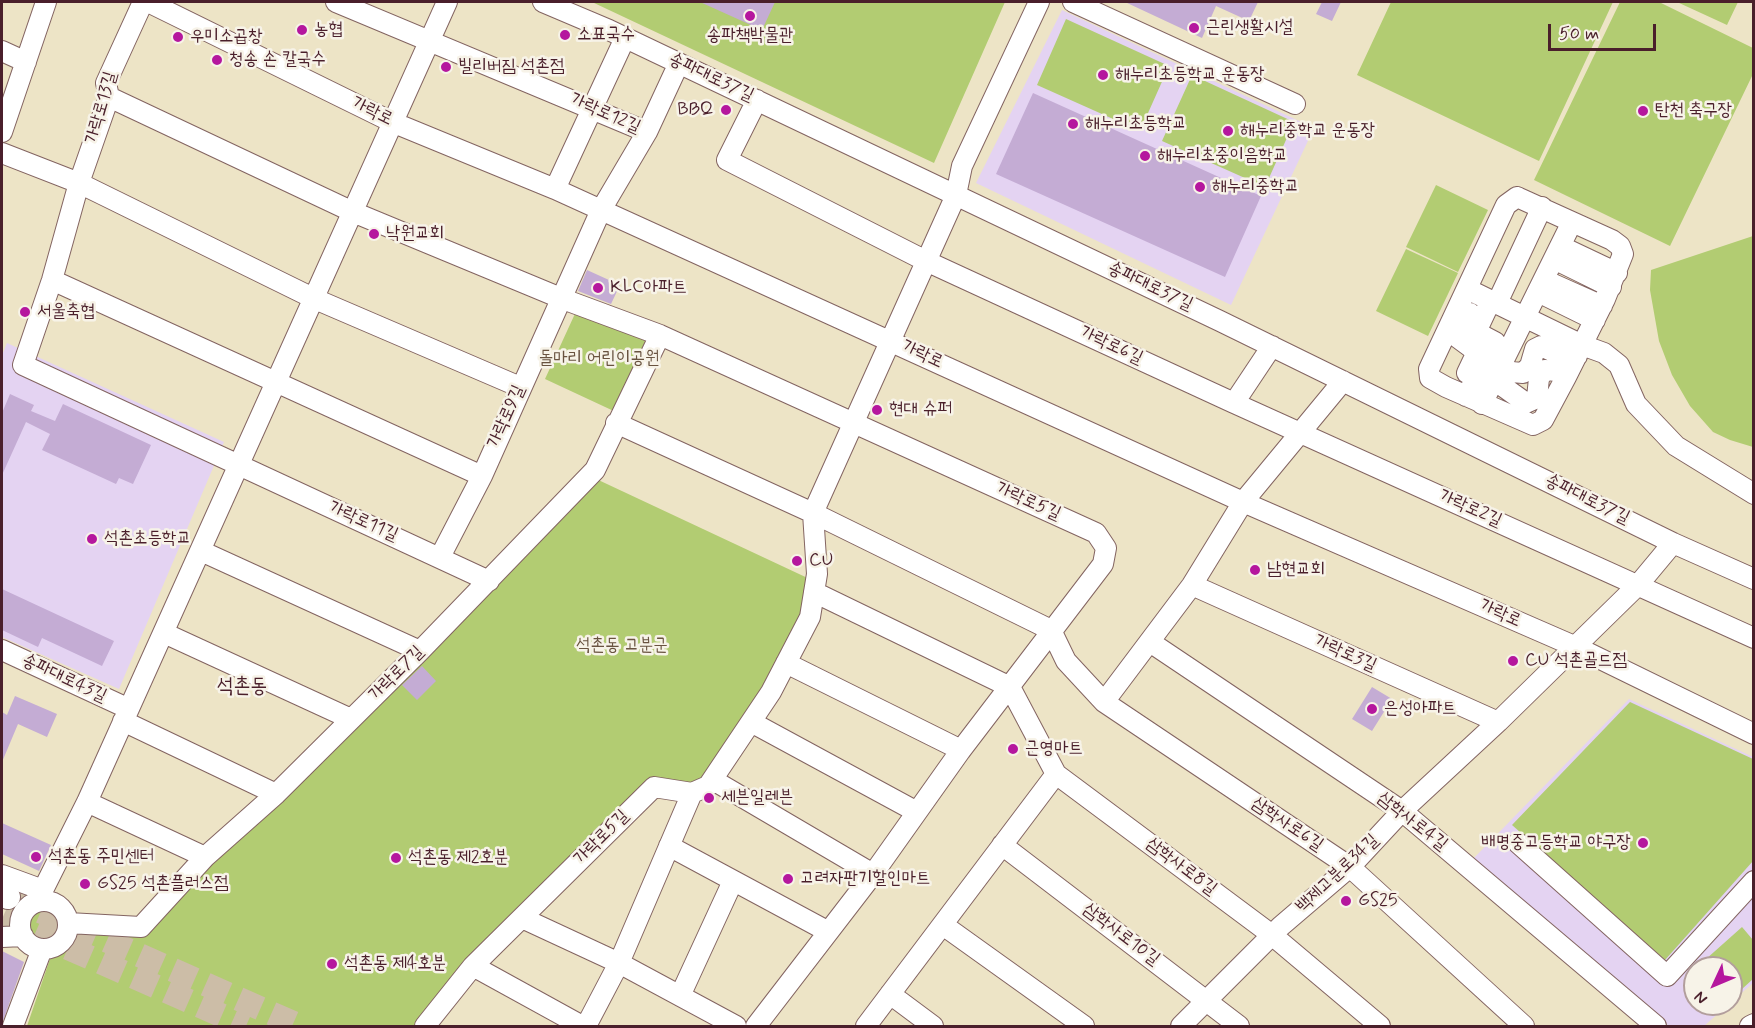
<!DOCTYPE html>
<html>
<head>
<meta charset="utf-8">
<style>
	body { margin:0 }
	#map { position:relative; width:1755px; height:1028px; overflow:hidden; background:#ede4c6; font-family:Mynerve,sans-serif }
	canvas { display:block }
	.frame { position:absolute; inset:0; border:3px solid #4a1f2b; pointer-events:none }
	.north { position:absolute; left:1683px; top:956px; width:60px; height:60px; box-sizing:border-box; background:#f7f3e8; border:2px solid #b29e9c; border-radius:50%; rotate:226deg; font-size:16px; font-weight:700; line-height:24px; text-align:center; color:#4a1f2b }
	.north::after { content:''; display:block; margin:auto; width:21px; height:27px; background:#b5179e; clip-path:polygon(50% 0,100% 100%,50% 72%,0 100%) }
	.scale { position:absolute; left:1548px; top:24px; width:108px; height:27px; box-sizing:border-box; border:3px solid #4a1f2b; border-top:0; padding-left:8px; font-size:18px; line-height:21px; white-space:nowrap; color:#4a1f2b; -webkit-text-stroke:4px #f7f3e8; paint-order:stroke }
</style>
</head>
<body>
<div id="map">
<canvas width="1755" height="1028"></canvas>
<div class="frame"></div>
<div class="north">N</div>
<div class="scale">50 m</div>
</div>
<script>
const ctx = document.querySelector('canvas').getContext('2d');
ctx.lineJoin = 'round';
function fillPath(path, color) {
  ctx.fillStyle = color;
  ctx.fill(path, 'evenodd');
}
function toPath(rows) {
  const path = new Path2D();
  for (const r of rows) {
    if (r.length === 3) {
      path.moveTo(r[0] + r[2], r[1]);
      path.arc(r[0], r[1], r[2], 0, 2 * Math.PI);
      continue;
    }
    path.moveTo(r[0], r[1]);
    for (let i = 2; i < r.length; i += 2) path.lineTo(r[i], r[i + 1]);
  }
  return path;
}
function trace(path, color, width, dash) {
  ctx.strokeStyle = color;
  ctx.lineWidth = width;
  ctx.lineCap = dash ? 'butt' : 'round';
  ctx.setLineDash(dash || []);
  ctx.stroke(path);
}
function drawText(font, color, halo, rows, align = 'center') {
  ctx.font = font + ' Mynerve,"Poor Story",sans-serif';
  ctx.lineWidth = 5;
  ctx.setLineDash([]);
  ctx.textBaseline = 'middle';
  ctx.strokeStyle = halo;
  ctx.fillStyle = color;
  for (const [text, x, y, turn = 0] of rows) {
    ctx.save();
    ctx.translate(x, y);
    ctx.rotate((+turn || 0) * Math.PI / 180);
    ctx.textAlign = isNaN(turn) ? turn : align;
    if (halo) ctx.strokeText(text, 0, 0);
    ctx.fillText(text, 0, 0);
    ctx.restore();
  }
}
fillPath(toPath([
	[1062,10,1314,128,1231,305,976,183],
	[7,343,224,442,119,689,2,637,2,355],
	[1629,699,1753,757,1753,983,1731,1002,1731,968,1695,968,1695,1004,1729,1004,1704,1026,1669,1026,1473,859]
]), '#e4d3f2');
fillPath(toPath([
	[592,2,1005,2,934,163],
	[1391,2,1613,2,1539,161,1357,75],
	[1620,2,1659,2,1753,48,1753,74,1670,246,1534,180],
	[1677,2,1738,2,1727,25],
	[1066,19,1169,66,1140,131,1037,85],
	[1192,75,1294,122,1265,187,1162,141],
	[1436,185,1488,210,1458,272,1406,247],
	[1753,236,1754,236,1753,447,1730,440,1713,432,1690,406,1672,375,1659,341,1650,290,1651,270],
	[1406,249,1458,273,1428,336,1376,311],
	[579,305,654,339,618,413,545,379],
	[592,477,814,581,807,616,706,784,652,783,420,1026,27,1026,52,953,66,947,72,942,78,927,141,933],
	[1630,702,1753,759,1753,861,1665,960,1512,825],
	[44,926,16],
	[1742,927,1753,940,1753,979,1731,999,1731,968,1696,968]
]), '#b2cc72');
fillPath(toPath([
	[700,2,775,2,762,30],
	[1125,2,1258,2,1249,21,1216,6,1202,38],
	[1322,2,1341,2,1332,21,1316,14],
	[1033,93,1261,196,1225,277,996,174],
	[587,270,620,285,611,304,578,291],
	[10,394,34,405,31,411,55,421,63,404,151,445,133,484,119,478,116,484,42,450,50,434,26,422,2,475,2,413],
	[2,589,114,641,102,666,42,638,38,647,2,630],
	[422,666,436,681,417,700,402,685],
	[1372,687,1392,699,1372,731,1352,719],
	[15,696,57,714,47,737,18,724,2,762,2,712,7,715],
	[2,823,51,845,39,871,2,854],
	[2,951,24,962,2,1024]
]), '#c4acd4');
trace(toPath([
	[8,897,300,1026],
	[2,919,246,1026]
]), '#ccbda7', 24, [24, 12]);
const minor = toPath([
	[143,2,106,83,109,97,79,183,52,280,23,365,489,581],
	[148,2,392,122,555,189,1243,502,1574,646,1754,734],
	[336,2,647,132],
	[543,2,609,30,1220,321,1673,543,1754,579],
	[1073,2,1295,104],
	[2,51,26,62],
	[109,97,353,212,563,299,660,335,1096,533,1106,548,1103,564,961,750,873,874,756,1026],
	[757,100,727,160,926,261,1234,403,1272,346],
	[2,132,46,2],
	[2,153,79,183,315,299,520,387],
	[555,189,625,38],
	[1517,197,1612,240,1620,246,1623,254,1605,299,1566,377,1543,420,1533,425,1446,387,1430,378,1429,369,1506,205,1517,197],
	[1560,246,1617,273],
	[1554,259,1611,287],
	[52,280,482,476],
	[1544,280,1602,306],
	[1467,289,1582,345,1604,353,1619,365,1636,404,1676,446,1754,494],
	[1538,292,1595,320],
	[1497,303,1542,207],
	[1501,365,1511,372,1523,373,1530,366,1535,349,1541,346,1558,354,1577,356],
	[1467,373,1477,352,1458,338,1470,313],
	[1494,380,1526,403,1537,398,1539,378,1545,370,1557,371,1566,377],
	[1466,396,1495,346,1495,342,1476,332,1491,300],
	[1234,403,1754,638],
	[1482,404,1572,222],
	[616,423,813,513,1051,630,1066,661,1104,702,1350,867,1524,1026],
	[201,551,420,651],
	[440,557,482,476,601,210,647,132,679,63],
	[1192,585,1498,722],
	[814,592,1010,687,1056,774,1272,935,1380,1026],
	[164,633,351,719],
	[1150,642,1402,811,1656,1026],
	[2,650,127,708],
	[786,663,961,750],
	[1104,702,1192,585,1243,502,1343,381],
	[123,721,276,794],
	[751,722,917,812],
	[713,780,873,874],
	[87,802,205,857],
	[1518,843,1667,976,1754,881],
	[1002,845,1239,1026],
	[669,846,827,931],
	[2,875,43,890,40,901],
	[43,890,87,802,447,2],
	[44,925,24],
	[522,918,619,963,736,1026],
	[68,923,141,927,205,857,276,794,420,651,595,470,660,335],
	[943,925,1084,1026],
	[2,937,23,936],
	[473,966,582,1026],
	[890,994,933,1026],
	[680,996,733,881],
	[13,1026,42,949],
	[425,1026,473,966,654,787,692,793],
	[586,1026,619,963,692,793,708,786,771,692,810,617,817,574,813,513,956,195,962,166,1039,2],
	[866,1026,1056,774],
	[1181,1026,1281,926,1350,867,1402,811,1498,722,1638,585,1673,543],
	[1750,1026,1754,1024]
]);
const major = toPath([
	[2,894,8,897]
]);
trace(minor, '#836461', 22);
trace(major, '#836461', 26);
trace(minor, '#fff', 20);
trace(major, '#fff', 24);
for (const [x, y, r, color] of [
	[750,16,6,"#b5179e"],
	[1194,28,6,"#b5179e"],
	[302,30,6,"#b5179e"],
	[565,35,6,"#b5179e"],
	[178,37,6,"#b5179e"],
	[217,60,6,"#b5179e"],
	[446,67,6,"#b5179e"],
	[1103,75,6,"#b5179e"],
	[726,110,6,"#b5179e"],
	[1643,111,6,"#b5179e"],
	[1073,124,6,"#b5179e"],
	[1228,131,6,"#b5179e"],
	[1145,156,6,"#b5179e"],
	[1200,187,6,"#b5179e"],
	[374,234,6,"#b5179e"],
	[598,288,6,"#b5179e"],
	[25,312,6,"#b5179e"],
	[877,410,6,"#b5179e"],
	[92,539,6,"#b5179e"],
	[797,561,6,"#b5179e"],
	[1255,570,6,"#b5179e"],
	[1513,661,6,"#b5179e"],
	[1372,709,6,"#b5179e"],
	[1013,749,6,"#b5179e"],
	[709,798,6,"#b5179e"],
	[1643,843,6,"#b5179e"],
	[36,857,6,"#b5179e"],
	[396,858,6,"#b5179e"],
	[788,879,6,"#b5179e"],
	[85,884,6,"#b5179e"],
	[1346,901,6,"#b5179e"],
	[332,964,6,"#b5179e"]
]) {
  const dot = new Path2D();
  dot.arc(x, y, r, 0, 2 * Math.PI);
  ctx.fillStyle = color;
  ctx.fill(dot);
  trace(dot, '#f7f3e8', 2);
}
drawText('18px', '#4a1f2b', '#f7f3e8', [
	["근린생활시설",1206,28],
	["농협",314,30],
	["소표국수",577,35],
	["송파책박물관",750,36,"center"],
	["우미소곱창",190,37],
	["청송 손 칼국수",229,60],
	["빌리버짐 석촌점",458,67],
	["해누리초등학교 운동장",1115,75],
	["BBQ",714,110,"right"],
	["탄천 축구장",1655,111],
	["해누리초등학교",1085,124],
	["해누리중학교 운동장",1240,131],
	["해누리초중이음학교",1157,156],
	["해누리중학교",1212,187],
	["낙원교회",386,234],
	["KLC아파트",610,288],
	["서울축협",37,312],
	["현대 슈퍼",889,410],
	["석촌초등학교",104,539],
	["CU",809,561],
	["남현교회",1267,570],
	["CU 석촌골드점",1525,661],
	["은성아파트",1384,709],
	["근영마트",1025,749],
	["세븐일레븐",721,798],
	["배명중고등학교 야구장",1631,843,"right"],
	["석촌동 주민센터",48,857],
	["석촌동 제2호분",408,858],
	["고려자판기할인마트",800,879],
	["GS25 석촌플러스점",97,884],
	["GS25",1358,901],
	["석촌동 제4호분",344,964]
], 'left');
drawText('18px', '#4a1f2b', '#f7f3e8', [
	["송파대로37길",711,78,25],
	["가락로13길",102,108,-74],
	["가락로",372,112,26],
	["가락로12길",605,114,24],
	["송파대로37길",1150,287,25],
	["가락로6길",1111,346,25],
	["가락로",922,355,25],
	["가락로9길",507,417,-66],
	["송파대로37길",1587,500,26],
	["가락로5길",1028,502,24],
	["가락로2길",1470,509,24],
	["가락로11길",363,522,24],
	["가락로",1500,614,24],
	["가락로3길",1345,654,24],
	["가락로7길",397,674,-45],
	["송파대로43길",64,679,25],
	["삼학사로4길",1412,822,38],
	["삼학사로6길",1287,825,34],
	["가락로5길",602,838,-45],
	["삼학사로8길",1181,867,37],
	["백제고분로34길",1338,874,-43],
	["삼학사로10길",1121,935,37]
]);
drawText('18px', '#695340', '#f7f3e8', [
	["돌마리 어린이공원",599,359],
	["석촌동 고분군",622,646]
]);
drawText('21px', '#4a1f2b', '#f7f3e8', [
	["석촌동",242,688]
]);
</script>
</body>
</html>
